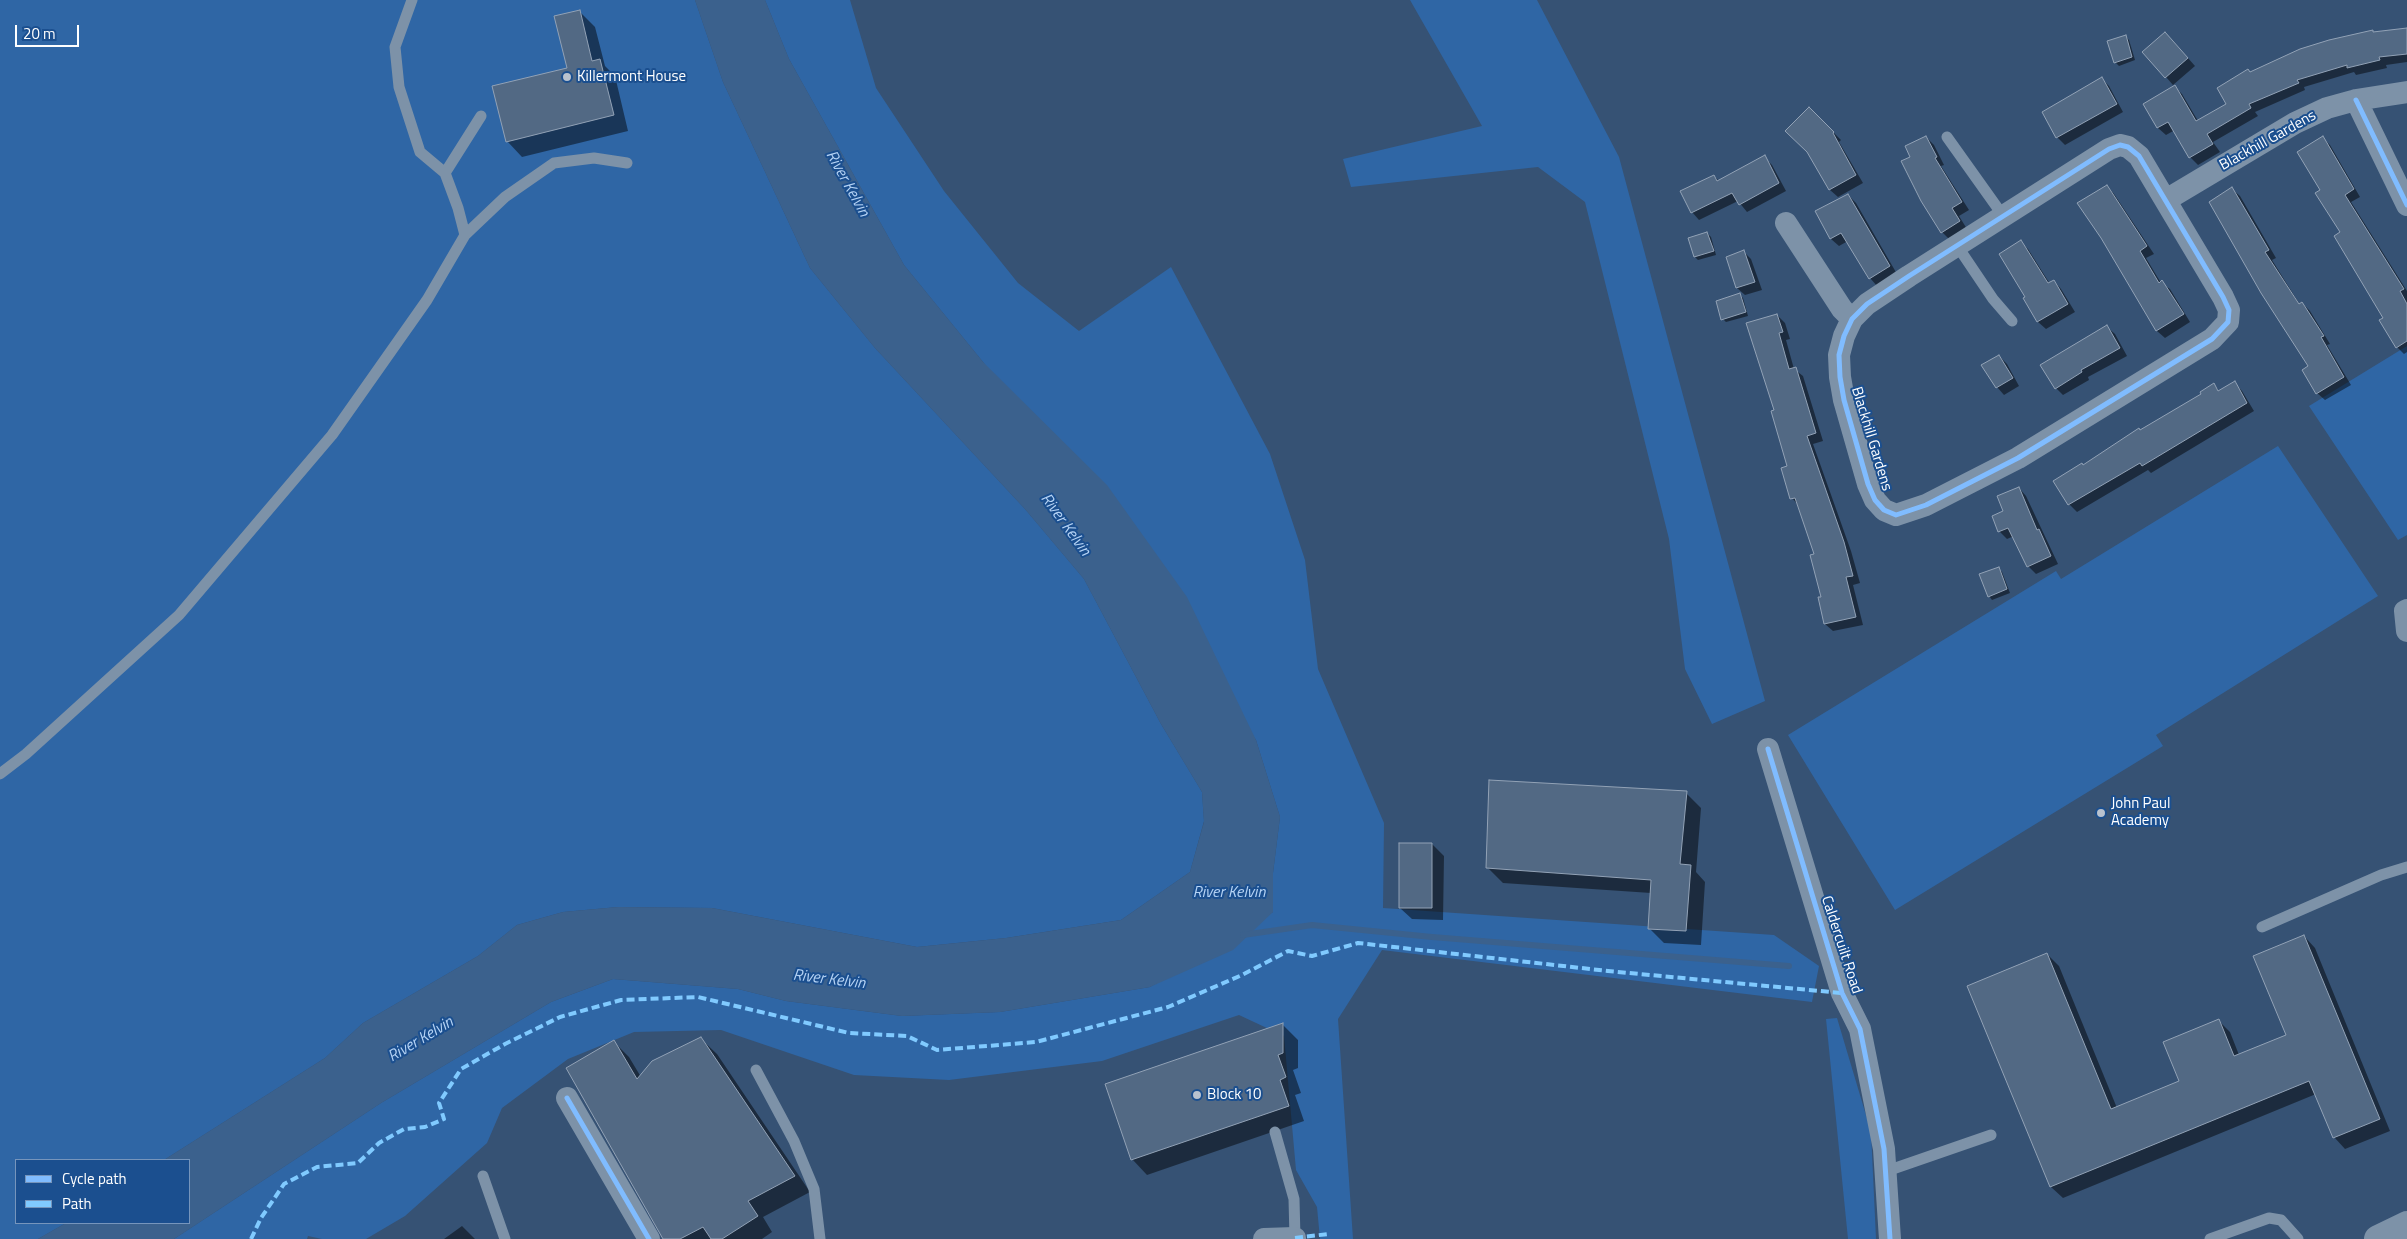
<!DOCTYPE html>
<html>
<head>
<meta charset="utf-8">
<style>
	body { margin:0 }
	#map { position:relative; width:2407px; height:1239px; overflow:hidden; background:#365274; font-family:"Titillium Web",sans-serif }
	canvas { display:block }
	.legend { position:absolute; left:15px; top:1159px; width:175px; height:65px; box-sizing:border-box; background:#1b4f8f; border:1px solid #7695bc; margin:0; padding:6px 9px; list-style:none; font-size:15px; color:#fff }
	.legend li { display:flex; align-items:center; gap:10px; height:25px }
	.legend b { width:25px; border:1px solid #7695bc }
	.scale { position:absolute; left:15px; top:25px; width:64px; height:22px; box-sizing:border-box; border:2px solid #fff; border-top:0; padding-left:6px; font-size:15px; line-height:18px; white-space:nowrap; color:#fff; -webkit-text-stroke:4px #1b4f8f; paint-order:stroke }
</style>
</head>
<body>
<div id="map">
<canvas width="2407" height="1239"></canvas>
<ul class="legend">
<li><b style="height:6px;background:#80bcff"></b>Cycle path</li>
<li><b style="height:6px;background:#80caff"></b>Path</li>
</ul>
<div class="scale">20 m</div>
</div>
<script>
const ctx = document.querySelector('canvas').getContext('2d');
ctx.lineJoin = 'round';
function fillPath(path, color) {
  ctx.fillStyle = color;
  ctx.fill(path, 'evenodd');
}
function toPath(rows) {
  const path = new Path2D();
  for (const r of rows) {
    path.moveTo(r[0], r[1]);
    for (let i = 2; i < r.length; i += 2) path.lineTo(r[i], r[i + 1]);
  }
  return path;
}
function trace(path, color, width, dash) {
  ctx.strokeStyle = color;
  ctx.lineWidth = width;
  ctx.lineCap = dash ? 'butt' : 'round';
  ctx.setLineDash(dash || []);
  ctx.stroke(path);
}
function drawText(font, color, halo, rows, align = 'center') {
  ctx.font = font + ' "Titillium Web",sans-serif';
  ctx.lineWidth = 4;
  ctx.setLineDash([]);
  ctx.textBaseline = 'middle';
  ctx.strokeStyle = halo;
  ctx.fillStyle = color;
  for (const [text, x, y, turn = 0] of rows) {
    ctx.save();
    ctx.translate(x, y);
    ctx.rotate((+turn || 0) * Math.PI / 180);
    ctx.textAlign = isNaN(turn) ? turn : align;
    if (halo) ctx.strokeText(text, 0, 0);
    ctx.fillText(text, 0, 0);
    ctx.restore();
  }
}
fillPath(toPath([
	[0,0,695,0,723,82,810,268,875,348,1025,509,1084,579,1161,724,1202,792,1204,821,1190,872,1121,920,1006,938,917,947,712,908,618,907,563,912,517,925,478,956,363,1023,325,1058,164,1160,16,1160,16,1223,66,1223,38,1239,0,1239],
	[765,0,850,0,876,88,944,191,1018,283,1079,331,1171,267,1270,454,1305,560,1318,669,1384,823,1383,908,1774,935,1819,966,1812,1002,1382,950,1338,1019,1353,1239,1320,1239,1317,1207,1296,1170,1284,1036,1239,1015,1102,1061,949,1080,854,1075,721,1030,634,1032,568,1059,502,1108,487,1143,405,1216,366,1239,322,1239,308,1236,307,1239,174,1239,381,1103,551,1002,613,979,738,989,786,1001,902,1016,1000,1012,1150,987,1273,912,1273,873,1280,817,1256,740,983,362,904,265,789,59],
	[1410,0,1537,0,1619,157,1765,701,1712,724,1685,669,1669,539,1585,202,1538,167,1351,187,1343,159,1482,126],
	[2407,346,2407,535,2398,540,2309,406],
	[2278,446,2378,596,2156,735,2163,746,1895,910,1788,735,2056,571,2061,579],
	[1837,1018,1871,1132,1876,1239,1848,1239,1826,1019]
]), '#2f66a5');
fillPath(toPath([
	[695,0,765,0,789,59,904,265,983,362,1107,485,1187,597,1256,740,1280,817,1273,873,1273,912,1233,950,1150,987,1000,1012,902,1016,786,1001,738,989,613,979,551,1002,381,1103,174,1239,38,1239,66,1223,189,1223,189,1160,164,1160,325,1058,363,1023,478,956,517,925,563,912,618,907,712,908,917,947,1006,938,1121,920,1190,872,1204,822,1202,792,1161,724,1084,579,1025,509,875,348,810,268,723,82]
]), '#3b618d');
fillPath(toPath([
	[579,11,595,27,605,66,615,76,628,131,522,157,507,141,568,68],
	[2407,29,2407,62,2386,65,2387,68,2356,75,2354,72,2304,87,2305,90,2255,112,2258,116,2213,142,2220,152,2198,165,2190,157,2175,130,2166,135,2158,128,2144,104,2175,87,2182,94,2198,121,2227,104,2251,73,2374,33],
	[2125,36,2129,40,2135,60,2119,66,2115,62],
	[2173,41,2195,66,2173,85,2166,77],
	[2101,78,2109,86,2123,112,2065,145,2057,137],
	[1809,108,1841,140,1839,142,1863,183,1838,197,1830,190,1808,152],
	[1926,137,1934,145,1944,165,1941,166,1969,210,1959,216,1967,229,1950,240,1942,232,1922,200,1912,158],
	[2323,138,2330,145,2360,197,2351,202,2407,291,2407,352,2404,354,2397,347,2322,190],
	[1764,157,1772,165,1786,191,1747,212,1738,201,1699,220,1692,212,1714,176,1719,181],
	[2107,186,2114,194,2154,254,2146,258,2161,283,2170,289,2190,322,2165,338,2157,331,2102,238],
	[2232,189,2240,196,2276,258,2272,260,2300,305,2302,303,2310,311,2330,344,2327,345,2351,385,2325,400,2317,393,2310,366],
	[1848,195,1856,203,1897,274,1877,286,1870,278,1848,241,1839,246,1831,239,1817,212],
	[1707,233,1711,237,1716,255,1698,260,1695,257,1689,239],
	[2020,242,2028,249,2050,284,2054,281,2061,289,2075,312,2046,329,2038,322,2025,298,2027,297],
	[1744,252,1751,259,1762,290,1745,295,1737,288,1727,257],
	[1740,295,1743,298,1748,316,1726,322,1723,319],
	[1777,315,1785,323,1790,339,1786,340,1794,369,1803,376,1823,441,1813,444,1851,551,1860,583,1853,585,1863,625,1833,631,1825,624,1819,598,1823,598,1816,555,1799,506,1792,498,1789,466,1776,411],
	[2107,327,2115,334,2127,356,2088,377,2089,380,2063,395,2056,388],
	[1999,356,2007,364,2019,386,2004,395,1997,387],
	[2235,383,2242,391,2254,411,2151,473,2148,470,2077,512,2069,504,2055,481,2203,395,2214,385,2220,392],
	[2019,488,2026,496,2058,564,2036,574,2028,566,2014,536,2007,539,1999,531,2005,512],
	[1998,568,2002,572,2010,593,1992,600,1989,596],
	[1686,793,1701,808,1696,872,1705,882,1701,945,1664,943,1649,928,1651,893,1503,883,1488,868],
	[1432,844,1444,856,1443,920,1412,919,1400,908],
	[2304,936,2315,948,2390,1131,2345,1149,2334,1137,2316,1094,2063,1198,2051,1187,1969,986,2047,954,2059,966,2117,1108,2180,1082,2218,1020,2230,1032,2239,1055,2287,1035],
	[1283,1025,1298,1040,1298,1068,1293,1070,1301,1093,1295,1095,1304,1121,1147,1175,1132,1159],
	[701,1039,717,1054,810,1192,763,1217,772,1232,762,1239,664,1239,614,1042,629,1057,641,1077],
	[462,1226,475,1239,444,1239]
]), '#0007');
trace(toPath([
	[1243,935,1312,925,1432,937,1789,966]
]), '#3b618d', 6);
const building = toPath([
	[580,10,592,61,600,59,614,115,506,142,492,86,567,68,554,16,580,10],
	[2407,28,2407,54,2379,57,2380,60,2347,68,2347,65,2297,80,2299,83,2249,104,2251,108,2207,134,2213,144,2189,158,2168,122,2157,128,2143,104,2175,85,2196,121,2226,104,2217,88,2248,69,2250,72,2300,49,2329,40,2373,30,2373,32,2407,28],
	[2165,32,2188,58,2165,78,2142,52,2165,32],
	[2126,35,2132,57,2114,63,2107,41,2126,35],
	[2102,77,2117,104,2056,138,2042,112,2102,77],
	[1809,107,1834,132,1833,133,1856,175,1829,190,1807,152,1785,131,1809,107],
	[1926,136,1937,157,1935,158,1962,202,1952,208,1960,221,1941,233,1921,201,1901,161,1910,157,1905,146,1926,136],
	[2323,136,2354,189,2345,195,2404,289,2400,291,2407,304,2407,341,2396,348,2379,320,2383,318,2334,236,2340,232,2315,193,2320,190,2297,152,2323,136],
	[1765,155,1779,183,1739,205,1732,193,1691,213,1680,191,1714,175,1717,181,1765,155],
	[2107,185,2147,246,2140,251,2159,283,2162,280,2184,314,2156,331,2101,238,2077,203,2107,185],
	[2232,187,2269,250,2265,252,2299,304,2302,302,2324,336,2321,337,2344,377,2316,394,2302,370,2308,366,2261,293,2209,202,2232,187],
	[1848,194,1890,266,1869,279,1841,233,1830,239,1815,211,1848,194],
	[1707,232,1714,251,1694,257,1688,238,1707,232],
	[2021,240,2048,283,2054,280,2068,304,2037,322,2023,298,2025,297,1999,254,2021,240],
	[1744,250,1755,282,1736,288,1726,257,1744,250],
	[1740,293,1746,312,1721,320,1716,301,1740,293],
	[1777,314,1783,332,1779,333,1789,369,1796,367,1816,433,1807,436,1844,542,1853,576,1846,577,1856,617,1824,624,1818,597,1821,597,1810,555,1814,554,1795,498,1790,499,1781,468,1787,466,1771,411,1774,410,1746,323,1777,314],
	[2107,325,2120,348,2081,370,2082,372,2055,389,2040,365,2107,325],
	[1999,355,2013,378,1996,388,1981,365,1999,355],
	[2235,381,2247,403,2142,466,2140,463,2068,505,2053,481,2082,463,2083,465,2139,428,2140,430,2201,394,2200,392,2214,383,2218,391,2235,381],
	[2019,487,2037,530,2039,529,2051,556,2027,567,2008,528,1998,532,1992,516,2003,511,1997,496,2019,487],
	[1999,567,2007,589,1988,597,1979,574,1999,567],
	[1489,780,1687,791,1680,864,1691,865,1686,931,1648,929,1651,880,1486,868,1489,780],
	[1399,843,1432,843,1432,908,1399,908,1399,843],
	[2304,935,2380,1119,2333,1138,2309,1081,2050,1187,1967,986,2047,953,2111,1109,2179,1081,2163,1042,2219,1019,2234,1056,2286,1035,2253,956,2304,935],
	[1283,1023,1283,1053,1278,1055,1286,1077,1280,1080,1289,1106,1131,1160,1105,1084,1283,1023],
	[701,1037,795,1176,748,1201,758,1216,722,1239,711,1239,703,1227,680,1239,663,1239,566,1068,614,1040,637,1079,652,1061,701,1037]
]);
fillPath(building, '#526984');
trace(building, '#92a2b6', 1);
trace(toPath([
	[412,0,395,47,399,87,420,152,445,173],
	[1947,137,2004,217],
	[465,235,505,197,554,163,594,158,627,163],
	[1958,247,1993,299,2012,321],
	[0,774,26,754,179,615,332,435,427,300,465,235,458,208,445,173,481,116],
	[2262,927,2381,875,2407,867],
	[756,1070,794,1141,814,1189,820,1239],
	[1275,1132,1294,1199,1295,1238],
	[1884,1172,1991,1135],
	[483,1176,505,1239],
	[2210,1239,2269,1218,2281,1220,2298,1239]
]), '#7d92a8', 11);
trace(toPath([
	[2356,100,2407,205],
	[2120,145,2128,147,2139,156,2223,297,2229,310,2228,322,2212,339,2018,458,1926,505,1896,515,1884,510,1875,500,1868,484,1844,400,1840,377,1839,355,1844,336,1852,319,1867,304,1909,276,2109,149,2120,145],
	[2166,200,2295,123,2327,108,2356,100,2407,92],
	[1786,223,1842,309,1852,319],
	[2407,610,2405,611,2407,631],
	[1768,749,1842,993,1860,1029,1884,1149,1890,1239],
	[567,1098,649,1239],
	[1264,1239,1295,1238]
]), '#7d92a8', 22);
trace(toPath([
	[2378,1239,2407,1225]
]), '#7d92a8', 28);
trace(toPath([
	[1295,1238,1328,1234],
	[251,1239,261,1218,284,1184,317,1167,358,1163,379,1143,404,1129,425,1127,444,1119,439,1103,461,1069,505,1044,560,1017,621,1000,698,997,849,1033,907,1036,937,1050,1036,1042,1168,1007,1242,975,1288,951,1312,956,1358,943,1608,971,1842,993]
]), '#80caff', 4, [8, 4]);
trace(toPath([
	[2356,100,2407,205],
	[2120,145,2128,147,2139,156,2223,297,2229,310,2228,322,2212,339,2018,458,1926,505,1896,515,1884,510,1875,500,1868,484,1844,400,1840,377,1839,355,1844,336,1852,319,1867,304,1909,276,2109,149,2120,145],
	[1768,749,1842,993,1860,1029,1884,1149,1890,1239],
	[567,1098,649,1239]
]), '#80bcff', 5);
for (const [x, y, r, color] of [
	[567,77,5,"#b9c2ce"],
	[2101,813,5,"#b9c2ce"],
	[1197,1095,5,"#b9c2ce"]
]) {
  const dot = new Path2D();
  dot.arc(x, y, r, 0, 2 * Math.PI);
  ctx.fillStyle = color;
  ctx.fill(dot);
  trace(dot, '#1b4f8f', 2);
}
drawText('15px', '#fff', '#1b4f8f', [
	["Killermont House",577,77],
	["John Paul",2111,804],
	["Academy",2111,821],
	["Block 10",1207,1095]
], 'left');
drawText('15px', '#fff', '#1b4f8f', [
	["Blackhill Gardens",2268,141,-29],
	["Blackhill Gardens",1871,439,73],
	["Caldercuilt Road",1841,945,72]
]);
drawText('italic 16px', '#b5d3f5', '#1b4f8f', [
	["River Kelvin",847,184,61],
	["River Kelvin",1065,525,54],
	["River Kelvin",1229,893],
	["River Kelvin",829,980,7],
	["River Kelvin",421,1040,-31]
]);
</script>
</body>
</html>
